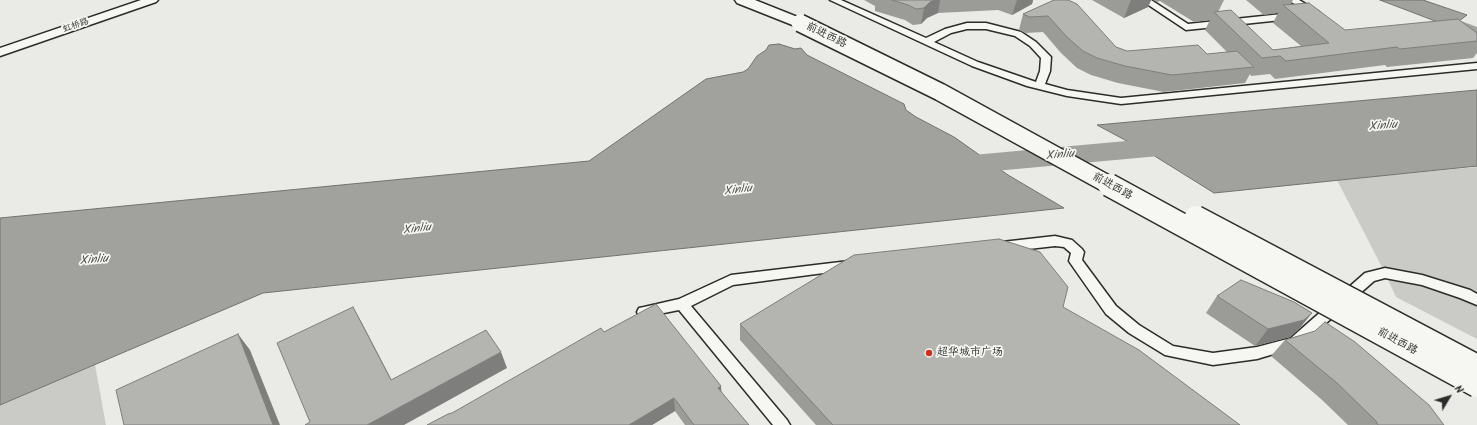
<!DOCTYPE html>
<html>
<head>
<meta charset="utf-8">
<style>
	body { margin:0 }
	#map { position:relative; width:1477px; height:425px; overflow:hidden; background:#eaeae6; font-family:Kalam,sans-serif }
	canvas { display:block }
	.north { position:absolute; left:1429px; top:377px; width:40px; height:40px; -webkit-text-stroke:3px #f6f6f2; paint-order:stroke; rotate:52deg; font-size:11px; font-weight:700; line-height:16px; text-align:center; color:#2b2b2b }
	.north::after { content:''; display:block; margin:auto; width:14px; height:18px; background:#2b2b2b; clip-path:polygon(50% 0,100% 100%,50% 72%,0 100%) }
</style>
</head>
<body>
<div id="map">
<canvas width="1477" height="425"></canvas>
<div class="north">N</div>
</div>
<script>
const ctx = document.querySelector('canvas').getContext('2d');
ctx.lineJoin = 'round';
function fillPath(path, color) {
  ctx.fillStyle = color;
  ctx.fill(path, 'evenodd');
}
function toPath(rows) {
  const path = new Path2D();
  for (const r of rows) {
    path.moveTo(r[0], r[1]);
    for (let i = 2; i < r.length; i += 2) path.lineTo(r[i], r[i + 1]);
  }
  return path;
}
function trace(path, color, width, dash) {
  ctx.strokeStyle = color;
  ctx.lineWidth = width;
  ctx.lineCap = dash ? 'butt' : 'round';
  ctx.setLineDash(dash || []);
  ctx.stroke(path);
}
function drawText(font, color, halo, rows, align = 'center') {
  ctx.font = font + ' Kalam,"LXGW WenKai TC",sans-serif';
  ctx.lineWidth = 3.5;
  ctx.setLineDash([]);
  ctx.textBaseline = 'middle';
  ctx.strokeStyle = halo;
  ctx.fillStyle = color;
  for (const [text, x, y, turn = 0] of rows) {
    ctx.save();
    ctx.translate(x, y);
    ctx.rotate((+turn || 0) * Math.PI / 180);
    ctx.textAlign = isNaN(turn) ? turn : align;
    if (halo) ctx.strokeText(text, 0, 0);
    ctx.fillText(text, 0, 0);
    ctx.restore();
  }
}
fillPath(toPath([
	[1477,167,1477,339,1396,297,1385,273,1337,180],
	[95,365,106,425,0,425,0,405]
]), '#cacac7');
const water = toPath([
	[1380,0,1423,0,1467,15,1451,27,1380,0],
	[779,44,795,49,801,48,807,55,904,104,906,110,916,117,954,137,1008,175,1064,208,263,293,0,405,0,218,589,161,706,79,743,72,748,69,757,56,766,50,769,45,779,44],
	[1477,90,1477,166,1214,193,1153,155,1097,125,1477,90]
]);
fillPath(water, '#a1a19e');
trace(water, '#727270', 1);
fillPath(toPath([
	[1453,18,1477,27,1477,36,1449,25,1447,22,1449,19,1453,18]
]), '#a1a19e');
fillPath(toPath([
	[1181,136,1190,139,1194,145,1190,151,1181,154,951,175,942,172,938,166,942,160,951,157,1181,136]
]), '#a1a19e');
const minor = toPath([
	[830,0,841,0,926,38,945,29,967,23,986,23,1021,32,1036,42,1051,57,1050,71,1045,84,1067,90,1121,98,1477,63,1477,69,1121,104,1067,96,1027,86,972,66,830,0],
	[967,29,986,29,1015,36,1030,46,1041,58,1040,71,1036,82,978,62,934,42,951,33,967,29],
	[1141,0,1151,0,1188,24,1291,13,1296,16,1291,19,1186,30,1141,0],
	[1288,0,1299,0,1319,12,1317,14,1311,14,1288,0],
	[1055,236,1072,240,1082,249,1084,252,1082,260,1116,306,1139,325,1173,346,1213,353,1257,347,1291,338,1365,273,1385,268,1422,275,1470,290,1477,294,1477,305,1460,298,1422,285,1385,278,1374,281,1300,346,1257,359,1213,365,1165,355,1129,333,1106,314,1071,264,1069,261,1071,253,1064,247,1055,246,1002,252,998,250,996,247,998,244,1002,242,1055,236],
	[849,261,854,263,855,266,854,269,733,285,691,306,787,420,790,425,773,425,679,310,644,317,639,316,637,312,639,308,644,307,679,299,731,275,849,261]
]);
const tertiary = toPath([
	[141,0,158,0,156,2,0,56,0,48,141,0]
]);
const primary = toPath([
	[735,0,755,0,805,20,808,23,805,26,800,28,795,26,737,3,735,0]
]);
trace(minor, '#2b2b2b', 3);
trace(tertiary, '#2b2b2b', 3);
trace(primary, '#2b2b2b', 3);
fillPath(minor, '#f6f6f2');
fillPath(tertiary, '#f6f6f2');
fillPath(primary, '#f6f6f2');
const primaryBridgeFar1 = toPath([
	[800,23,940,92,1111,186]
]);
const primaryBridge = toPath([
	[1109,185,1477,386],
	[1196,217,1477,366]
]);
trace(primaryBridgeFar1, '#2b2b2b', 20, []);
trace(primaryBridge, '#2b2b2b', 25, []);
trace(primaryBridgeFar1, '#f6f6f2', 17);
trace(primaryBridge, '#f6f6f2', 22);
fillPath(toPath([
	[864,0,1033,0,1032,4,1012,15,998,10,938,13,927,18,921,24,913,25,905,20,875,11,875,6],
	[1054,0,1116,47,1127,51,1207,54,1227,52,1205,30,1210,20,1194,22,1160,1,1157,2,1153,0,1224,0,1218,12,1273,50,1301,46,1273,23,1278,13,1264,15,1246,0,1293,0,1291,4,1345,30,1477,33,1477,53,1473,58,1387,67,1385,65,1275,79,1270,74,1251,76,1250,74,1245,83,1164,92,1118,83,1091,75,1077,68,1061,53,1043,32,1025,33,1019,30,1023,14],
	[1092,0,1151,0,1148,7,1124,18],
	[1217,296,1312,313,1298,330,1290,337,1255,346,1206,313],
	[1063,307,1240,425,816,425,740,340,740,324],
	[604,332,721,386,721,392,749,425,685,425,675,411,652,425,427,425,452,413],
	[1285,340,1444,425,1348,425,1321,399,1271,356]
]), '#9b9b98');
fillPath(toPath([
	[935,0,940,0,938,13,927,18,921,24,924,8,930,2],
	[1017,0,1033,0,1032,4,1012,15],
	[1131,0,1151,0,1148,7,1124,18],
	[353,307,362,323,400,396,391,380],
	[1312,313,1298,330,1290,337,1255,346,1268,329],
	[238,334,250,350,280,425,273,425],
	[501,352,507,368,404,425,367,425],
	[721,386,722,399,718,388],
	[674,398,675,411,652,425,629,425]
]), '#7e7e7c');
const building = toPath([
	[892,0,935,0,930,2,924,8,916,9,908,5,892,0],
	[1054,0,1068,0,1077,4,1116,47,1127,51,1198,45,1207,54,1237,51,1254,67,1172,75,1125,66,1097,58,1083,51,1067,37,1048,16,1030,17,1023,14,1054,0],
	[1309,3,1345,30,1458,19,1477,33,1477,41,1400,49,1397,47,1286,61,1280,56,1262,58,1214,12,1231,10,1273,50,1329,43,1283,5,1309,3],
	[999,239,1040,252,1068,287,1063,307,1139,350,1240,425,833,425,740,324,854,255,999,239],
	[1241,280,1294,302,1312,313,1304,320,1268,329,1217,296,1241,280],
	[656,304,721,386,718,388,749,425,694,425,674,398,629,425,427,425,448,414,452,413,601,328,604,332,656,304],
	[353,307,391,380,486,330,501,352,367,425,305,425,310,422,277,343,353,307],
	[1325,322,1355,342,1429,405,1444,425,1378,425,1376,421,1337,383,1285,340,1315,331,1325,322],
	[238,334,273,425,124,425,116,390,238,334]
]);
fillPath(building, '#b4b4b1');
trace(building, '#7e7e7c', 1);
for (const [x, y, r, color] of [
	[929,353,4,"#c8321e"]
]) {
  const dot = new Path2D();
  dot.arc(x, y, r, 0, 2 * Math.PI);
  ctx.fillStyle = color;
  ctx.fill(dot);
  trace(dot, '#f6f6f2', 1.5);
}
drawText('9px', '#2b2b2b', '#f6f6f2', [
	["虹桥路",76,26,-19]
]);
drawText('11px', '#2b2b2b', '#f6f6f2', [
	["前进西路",826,36,26],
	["前进西路",1112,187,29],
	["前进西路",1397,342,29]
]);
drawText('11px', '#2b2b2b', '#f6f6f2', [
	["超华城市广场",937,353]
], 'left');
drawText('italic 12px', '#545453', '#f6f6f2', [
	["Xinliu",1383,127,-5],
	["Xinliu",1060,156,-5],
	["Xinliu",738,191,-7],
	["Xinliu",417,230,-7],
	["Xinliu",94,261,-5]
]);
</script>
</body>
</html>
